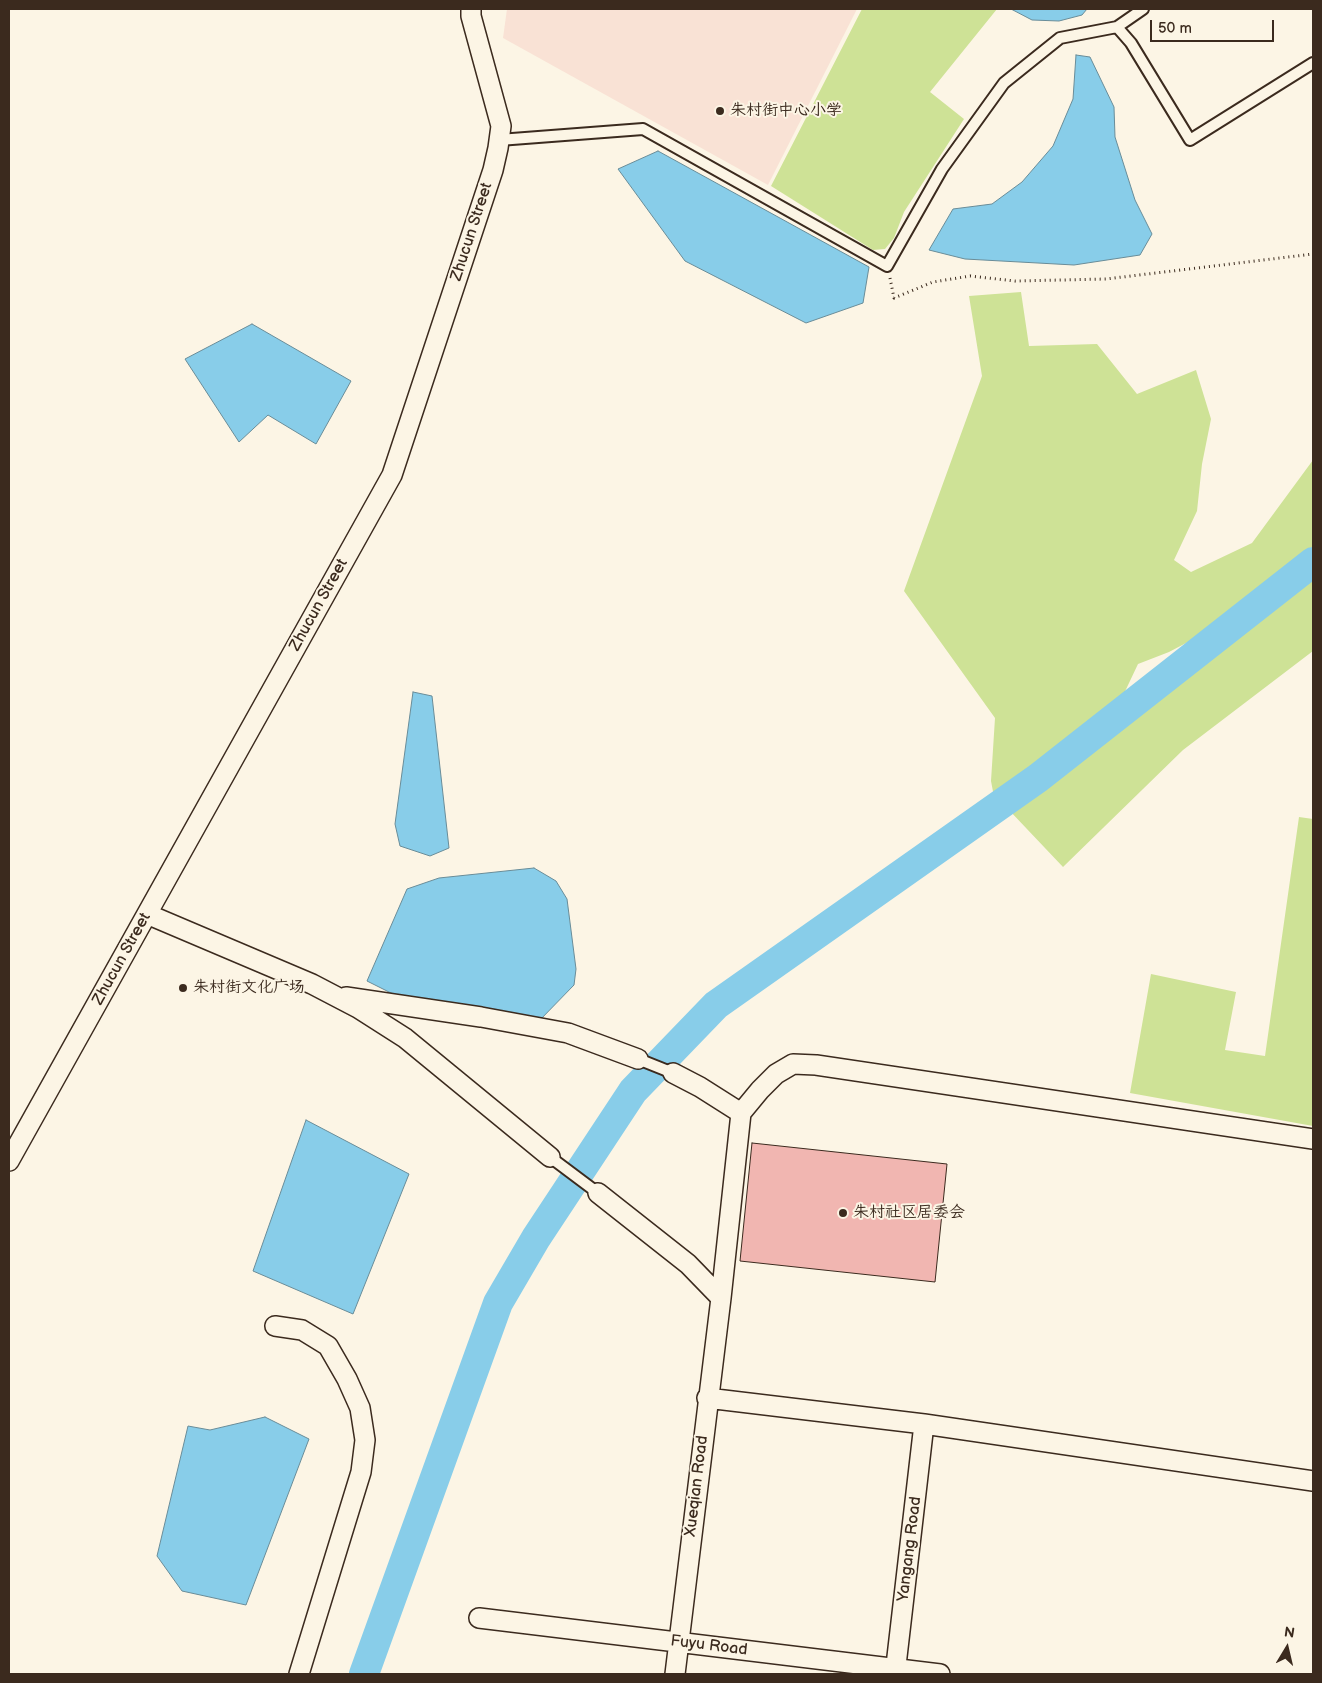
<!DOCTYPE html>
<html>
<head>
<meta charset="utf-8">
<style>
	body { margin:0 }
	#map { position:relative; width:1322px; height:1683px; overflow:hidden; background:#fcf5e5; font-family:"Balsamiq Sans",sans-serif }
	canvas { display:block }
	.frame { position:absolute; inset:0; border:10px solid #3b2a1e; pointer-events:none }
	.north { position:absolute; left:1262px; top:1623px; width:50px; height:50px; -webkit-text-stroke:4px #fcf5e5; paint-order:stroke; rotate:9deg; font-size:14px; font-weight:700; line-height:20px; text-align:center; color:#3b2a1e }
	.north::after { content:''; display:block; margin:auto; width:18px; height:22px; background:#3b2a1e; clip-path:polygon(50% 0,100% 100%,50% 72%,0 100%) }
	.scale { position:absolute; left:1150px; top:20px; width:124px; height:22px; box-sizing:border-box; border:2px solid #3b2a1e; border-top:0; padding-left:6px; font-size:15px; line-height:18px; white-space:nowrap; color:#3b2a1e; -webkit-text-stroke:4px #fcf5e5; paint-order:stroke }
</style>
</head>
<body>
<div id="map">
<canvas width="1322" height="1683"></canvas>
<div class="frame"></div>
<div class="north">N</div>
<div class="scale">50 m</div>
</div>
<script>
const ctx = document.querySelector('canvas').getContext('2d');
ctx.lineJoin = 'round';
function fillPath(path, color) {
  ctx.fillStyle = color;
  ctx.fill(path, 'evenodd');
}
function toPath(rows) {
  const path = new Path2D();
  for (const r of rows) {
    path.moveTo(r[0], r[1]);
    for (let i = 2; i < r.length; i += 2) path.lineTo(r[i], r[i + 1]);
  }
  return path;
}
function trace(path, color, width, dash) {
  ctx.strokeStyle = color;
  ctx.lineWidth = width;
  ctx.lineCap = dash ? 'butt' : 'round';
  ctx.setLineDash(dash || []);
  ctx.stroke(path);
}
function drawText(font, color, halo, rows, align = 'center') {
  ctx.font = font + ' "Balsamiq Sans","LXGW WenKai TC",sans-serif';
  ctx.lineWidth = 4;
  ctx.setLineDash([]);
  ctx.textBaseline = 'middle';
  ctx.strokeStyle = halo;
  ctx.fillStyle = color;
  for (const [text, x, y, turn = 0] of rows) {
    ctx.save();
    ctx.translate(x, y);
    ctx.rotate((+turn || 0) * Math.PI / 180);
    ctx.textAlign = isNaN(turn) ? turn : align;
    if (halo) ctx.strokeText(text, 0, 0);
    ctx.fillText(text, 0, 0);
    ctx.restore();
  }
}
fillPath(toPath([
	[507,9,857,9,768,185,503,38]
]), '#f9e2d5');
fillPath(toPath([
	[862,9,997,9,930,92,964,119,904,212,894,238,885,249,873,250,771,186],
	[1021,292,1029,346,1097,344,1137,394,1196,370,1211,419,1202,464,1197,511,1174,560,1191,572,1252,543,1313,460,1313,549,1207,632,1169,652,1138,664,1120,702,995,802,991,781,995,718,904,591,982,376,969,296],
	[1313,569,1313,651,1183,750,1063,867,1008,809],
	[1299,817,1313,819,1313,1126,1130,1093,1151,974,1236,992,1225,1050,1265,1056]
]), '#cee296');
const water = toPath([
	[1011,9,1087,9,1082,15,1059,21,1032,20,1011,9],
	[1076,55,1090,57,1114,107,1115,137,1135,200,1152,234,1140,255,1074,265,965,259,929,250,953,209,992,204,1022,182,1053,146,1073,99,1076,55],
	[658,151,869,267,863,303,806,323,685,261,618,169,658,151],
	[252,324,351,381,316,444,268,415,239,442,185,359,252,324],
	[413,692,432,696,449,848,430,856,400,846,395,824,413,692],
	[534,868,556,881,567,899,576,969,574,985,538,1022,393,994,367,981,407,889,439,878,534,868],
	[306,1120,409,1174,353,1314,253,1271,306,1120],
	[265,1417,309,1439,246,1605,182,1591,157,1556,188,1426,210,1430,265,1417]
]);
fillPath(water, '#88cde9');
trace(water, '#698c98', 1);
trace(toPath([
	[364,1674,498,1303,536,1238,633,1091,716,1005,1038,778,1313,562]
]), '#88cde9', 30);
const building = toPath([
	[752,1143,947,1164,935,1282,740,1261,752,1143]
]);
fillPath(building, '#f1b6b1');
trace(building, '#3b2a1e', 1);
const lane = toPath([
	[1117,27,1131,43,1190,140,1313,63],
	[499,140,643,129,887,266,942,169,1004,83,1060,38,1117,27,1143,9],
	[638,1059,673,1073],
	[550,1157,598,1193]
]);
const street = toPath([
	[147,914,312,984,358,1008,405,1038,550,1157],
	[346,997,481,1017,568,1033,638,1059],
	[673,1073,700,1087,741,1113],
	[9,1161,392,475,493,170,498,148,501,126,471,16,471,9],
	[598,1193,688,1264,721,1298],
	[275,1326,302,1330,328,1346,347,1379,360,1408,365,1440,361,1472,299,1674],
	[707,1398,924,1424,1313,1481],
	[479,1618,940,1674],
	[675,1674,721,1298,741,1113,760,1090,776,1074,793,1064,816,1065,1313,1139],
	[895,1674,924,1424]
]);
trace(lane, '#3b2a1e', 14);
trace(street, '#3b2a1e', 22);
trace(toPath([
	[890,278,894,298,933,282,970,276,1015,281,1106,279,1313,254]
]), '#3b2a1e', 3, [1, 4]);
trace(lane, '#fcf5e5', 10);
trace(street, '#fcf5e5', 19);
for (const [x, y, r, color] of [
	[720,111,5,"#3b2a1e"],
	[183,988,5,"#3b2a1e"],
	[843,1213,5,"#3b2a1e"]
]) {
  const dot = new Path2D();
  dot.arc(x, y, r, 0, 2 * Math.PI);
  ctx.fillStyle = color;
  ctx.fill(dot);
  trace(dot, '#fcf5e5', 2);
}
drawText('16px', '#3b2a1e', '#fcf5e5', [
	["朱村街中心小学",730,111],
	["朱村街文化广场",193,988],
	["朱村社区居委会",853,1213]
], 'left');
drawText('16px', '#3b2a1e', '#fcf5e5', [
	["Zhucun Street",472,232,-72],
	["Zhucun Street",319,605,-61],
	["Zhucun Street",122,959,-61],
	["Xueqian Road",697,1486,-83],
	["Yangang Road",910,1549,-83],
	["Fuyu Road",709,1646,7]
]);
</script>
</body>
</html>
